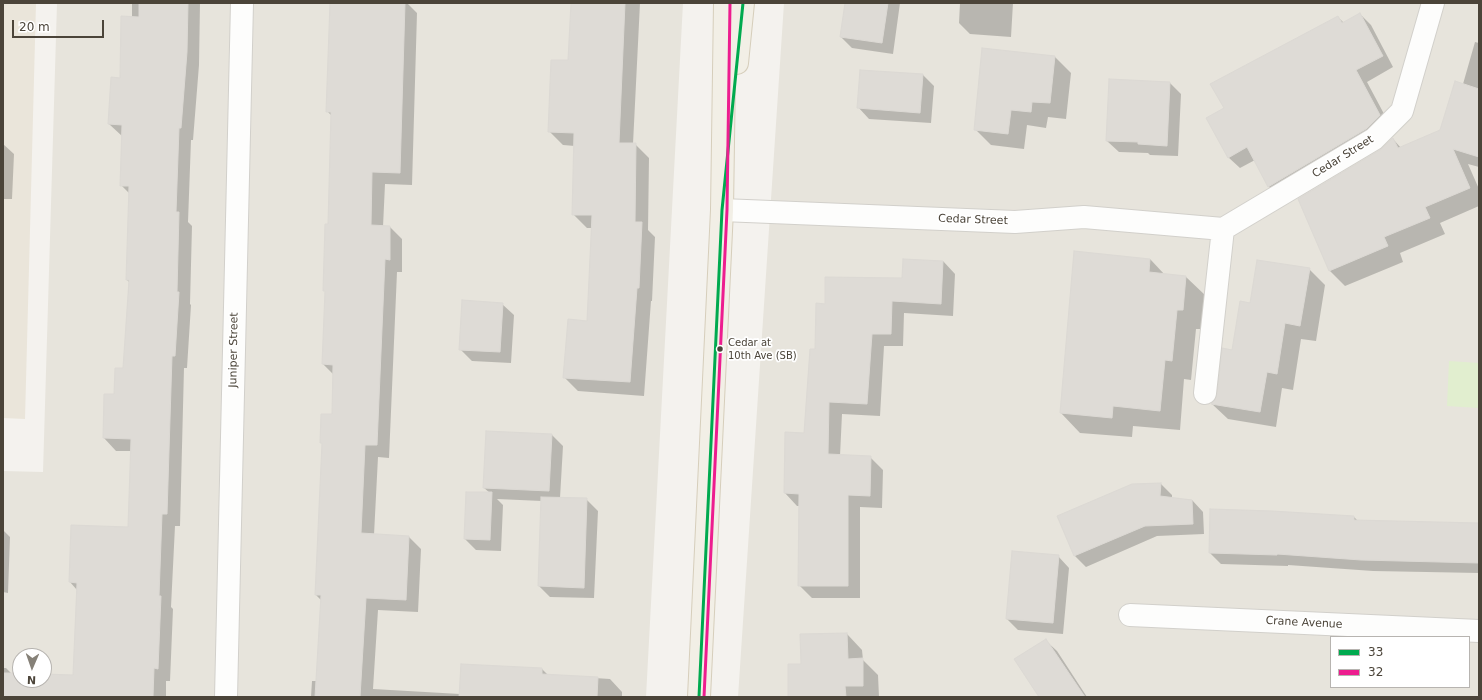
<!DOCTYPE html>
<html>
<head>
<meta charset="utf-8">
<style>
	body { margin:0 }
	#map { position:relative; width:1482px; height:700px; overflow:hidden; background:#f4f2ee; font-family:"DejaVu Sans",sans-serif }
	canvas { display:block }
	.frame { position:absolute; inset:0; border:4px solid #4b4439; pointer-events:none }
	.legend { position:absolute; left:1330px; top:636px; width:140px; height:52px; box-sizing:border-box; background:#fff; border:1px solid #b7b4b0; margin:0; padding:5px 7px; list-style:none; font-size:12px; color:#4b4439 }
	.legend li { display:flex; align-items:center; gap:8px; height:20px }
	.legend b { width:20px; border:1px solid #b7b4b0 }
	.north { position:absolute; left:12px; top:648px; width:40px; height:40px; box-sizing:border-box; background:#fff; border:1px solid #b7b4b0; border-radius:50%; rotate:182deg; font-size:11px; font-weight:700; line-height:16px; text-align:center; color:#4b4439 }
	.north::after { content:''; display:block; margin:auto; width:14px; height:18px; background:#868178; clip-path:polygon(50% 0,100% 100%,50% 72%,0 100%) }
	.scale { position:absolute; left:12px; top:20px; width:92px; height:18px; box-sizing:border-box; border:2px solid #4b4439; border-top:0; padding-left:5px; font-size:12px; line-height:14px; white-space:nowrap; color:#4b4439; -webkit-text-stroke:3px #fff; paint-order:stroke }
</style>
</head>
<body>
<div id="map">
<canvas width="1482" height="700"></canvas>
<div class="frame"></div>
<ul class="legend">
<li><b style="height:5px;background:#00aa4f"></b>33</li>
<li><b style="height:5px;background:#ed1d8f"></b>32</li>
</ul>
<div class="north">N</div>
<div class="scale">20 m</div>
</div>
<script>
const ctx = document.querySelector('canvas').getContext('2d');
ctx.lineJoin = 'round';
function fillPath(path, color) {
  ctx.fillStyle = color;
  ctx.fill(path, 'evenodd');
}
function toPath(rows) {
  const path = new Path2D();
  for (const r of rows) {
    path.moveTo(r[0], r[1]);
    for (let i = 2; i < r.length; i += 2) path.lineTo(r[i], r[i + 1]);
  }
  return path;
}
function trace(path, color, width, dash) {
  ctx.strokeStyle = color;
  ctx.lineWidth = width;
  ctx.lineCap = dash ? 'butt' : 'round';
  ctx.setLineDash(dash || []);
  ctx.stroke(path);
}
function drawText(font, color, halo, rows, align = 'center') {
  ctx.font = font + ' "DejaVu Sans",sans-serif';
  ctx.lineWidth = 3.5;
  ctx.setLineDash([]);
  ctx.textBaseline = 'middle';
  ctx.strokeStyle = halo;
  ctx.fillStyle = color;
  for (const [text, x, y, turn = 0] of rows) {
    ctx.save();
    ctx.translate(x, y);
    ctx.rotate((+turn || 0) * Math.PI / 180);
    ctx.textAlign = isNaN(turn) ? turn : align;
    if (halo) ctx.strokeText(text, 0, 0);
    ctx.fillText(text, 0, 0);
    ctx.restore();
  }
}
fillPath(toPath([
	[57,3,683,3,646,697,3,697,3,471,43,472],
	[20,656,44,656,44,680,20,680],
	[784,3,1479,3,1479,697,738,697],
	[1331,637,1469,637,1469,687,1331,687]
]), '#e7e4dc');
fillPath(toPath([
	[3,3,36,3,25,419,3,418]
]), '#eae5da');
fillPath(toPath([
	[1449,361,1479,363,1479,408,1447,406]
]), '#e1eecf');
fillPath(toPath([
	[132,3,200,3,199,65,193,140,191,140,188,222,192,226,190,304,191,305,187,368,184,368,180,526,175,526,171,607,173,609,170,681,166,681,166,697,3,697,3,668,6,668,12,674,20,674,20,680,44,680,44,675,74,676,77,590,70,582,129,528,132,451,116,451,104,438,115,395,124,369,129,282,127,280,130,194,121,185,122,136,109,124,121,79,132,18],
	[331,3,407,3,417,13,412,185,385,184,383,227,390,227,402,239,402,272,397,272,389,458,378,457,374,535,409,537,421,549,418,612,378,610,373,689,460,694,461,665,542,669,548,675,610,679,622,692,622,697,311,697,312,681,317,681,322,601,316,595,323,445,321,442,333,415,334,375,323,364,326,292,324,290,329,225,332,116,327,111],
	[572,3,640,3,633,144,635,144,649,158,648,230,655,237,652,301,651,301,644,396,578,391,564,377,588,322,592,228,587,228,573,214,575,146,563,145,549,131,569,61],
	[846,3,900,3,893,54,852,48,841,37],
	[960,3,1013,3,1011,37,970,34,959,23],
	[1360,14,1371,25,1393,67,1367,82,1391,127,1280,198,1269,187,1255,160,1240,168,1228,157,1225,109,1338,17,1344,23],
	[1475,42,1479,43,1479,167,1468,164,1479,189,1479,206,1440,223,1445,234,1400,253,1403,262,1345,286,1329,270,1381,151,1393,139,1401,148,1441,131,1463,84],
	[1055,57,1071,73,1066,119,1048,117,1046,128,1027,125,1024,149,991,145,975,129],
	[923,75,934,86,931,123,869,119,858,107],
	[1170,83,1181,94,1178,156,1150,155,1148,153,1119,152,1107,141],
	[3,144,14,154,12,199,3,199],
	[1150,259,1165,275,1186,277,1206,296,1203,329,1196,329,1191,380,1184,379,1180,430,1133,426,1132,437,1080,433,1061,413],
	[943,261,955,274,953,316,904,313,903,346,884,346,880,416,842,414,840,456,870,457,883,470,882,508,860,507,860,598,812,598,799,585,800,506,797,506,785,493,786,433,805,434,816,350,826,305,903,279],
	[1309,269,1325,285,1316,341,1301,339,1293,390,1282,388,1276,427,1228,419,1212,404,1216,401,1233,351,1251,304],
	[502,304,514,315,511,363,472,361,460,349],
	[552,435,563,446,560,498,586,499,598,511,594,598,550,597,539,586,542,501,497,499,503,505,501,551,476,550,465,539,490,493,484,488],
	[1161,484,1172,495,1172,498,1192,500,1203,512,1204,534,1157,536,1086,567,1075,556,1058,517,1132,485],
	[1211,510,1354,517,1358,521,1479,524,1479,573,1373,571,1288,565,1288,566,1221,564,1210,553],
	[3,530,10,537,8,593,3,592],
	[1058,556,1069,568,1063,634,1018,630,1007,619],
	[847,634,862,650,863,660,878,675,879,697,789,697,802,665],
	[1045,640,1057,651,1087,697,1040,697]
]), '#0003');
const building = toPath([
	[139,3,188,3,187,52,181,128,179,128,176,212,179,212,177,292,179,292,175,356,172,356,167,514,162,514,159,596,161,596,158,669,154,668,153,697,3,697,3,673,20,673,20,680,44,680,44,674,73,675,77,583,69,582,71,525,128,527,131,439,103,438,104,394,114,394,115,368,123,368,129,280,126,280,129,186,120,186,122,125,108,124,111,77,120,78,121,16,139,17,139,3],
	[330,3,405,3,400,173,372,172,371,225,390,226,390,260,385,259,377,445,365,445,361,533,409,536,406,600,366,598,360,697,315,697,321,595,315,595,322,443,320,443,321,414,332,414,333,365,322,364,325,291,323,291,325,224,328,224,331,112,326,112,330,3],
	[571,3,625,3,619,143,636,143,635,222,642,222,639,288,637,288,630,382,563,378,568,319,587,321,592,215,572,215,574,133,548,132,551,60,568,60,571,3],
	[845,3,888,3,882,43,840,37,845,3],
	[1360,13,1383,56,1356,70,1380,115,1366,129,1268,187,1247,147,1228,158,1206,118,1224,108,1210,84,1338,16,1342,23,1360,13],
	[982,48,1055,56,1050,103,1032,102,1031,112,1011,110,1008,134,974,130,982,48],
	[860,70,923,74,920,113,857,108,860,70],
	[1109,79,1170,82,1167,146,1138,144,1138,142,1106,141,1109,79],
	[1455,81,1479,89,1479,157,1453,149,1470,188,1425,207,1430,218,1384,237,1388,246,1329,271,1298,199,1380,150,1393,138,1398,148,1440,130,1455,81],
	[1074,251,1150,259,1149,272,1186,276,1183,310,1177,310,1172,361,1165,360,1160,411,1113,406,1112,418,1060,413,1074,251],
	[903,259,943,261,941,304,892,301,891,334,872,334,867,404,829,402,828,454,871,456,870,496,848,495,848,586,798,586,799,494,784,493,785,432,804,433,810,349,815,349,816,303,825,304,825,277,902,278,903,259],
	[1257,260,1310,268,1300,326,1285,323,1277,374,1267,372,1260,412,1211,404,1215,400,1217,394,1222,348,1232,350,1240,301,1250,303,1257,260],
	[462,300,503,303,500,352,459,350,462,300],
	[486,431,552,434,549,491,483,488,486,431],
	[1161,483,1160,496,1192,500,1193,524,1145,526,1074,556,1057,516,1132,484,1161,483],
	[466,492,492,492,490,540,464,539,466,492],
	[541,497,587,498,584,588,538,586,541,497],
	[1210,509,1272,511,1354,516,1354,520,1479,523,1479,563,1361,560,1277,554,1277,555,1209,553,1210,509],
	[1012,551,1059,555,1053,623,1006,619,1012,551],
	[847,633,848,659,863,658,863,686,845,686,846,697,788,697,788,664,801,664,800,634,847,633],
	[1046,639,1085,697,1039,697,1014,659,1046,639],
	[461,664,542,668,542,674,598,677,597,697,459,697,461,664]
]);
fillPath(building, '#dedbd6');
trace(building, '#dcd9d4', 1);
const minor = toPath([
	[722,210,1015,222,1084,217,1223,229],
	[1205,393,1223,229,1374,139,1402,111,1433,3],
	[1130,615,1479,631],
	[226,697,242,3]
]);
const major = toPath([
	[737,63,743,3],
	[699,697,722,210,725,3]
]);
trace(minor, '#d2d0cb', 24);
trace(major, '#d6cebb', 24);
trace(minor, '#fdfdfc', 22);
trace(major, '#f2efe6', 22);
trace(toPath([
	[699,697,722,210,743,3]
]), '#00aa4f', 3);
trace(toPath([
	[704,697,727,210,730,3]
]), '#ed1d8f', 3);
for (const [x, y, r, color] of [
	[720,349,3.5,"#4b4439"]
]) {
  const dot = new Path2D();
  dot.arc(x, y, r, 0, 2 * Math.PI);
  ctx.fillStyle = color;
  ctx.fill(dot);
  trace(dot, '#fff', 1.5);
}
drawText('10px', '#4b4439', '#fff', [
	["Cedar at",728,343],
	["10th Ave (SB)",728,356]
], 'left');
drawText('11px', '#4b4439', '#fff', [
	["Cedar Street",1343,157,-32],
	["Cedar Street",973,220,2],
	["Juniper Street",234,350,-89],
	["Crane Avenue",1304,623,3]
]);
</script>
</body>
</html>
